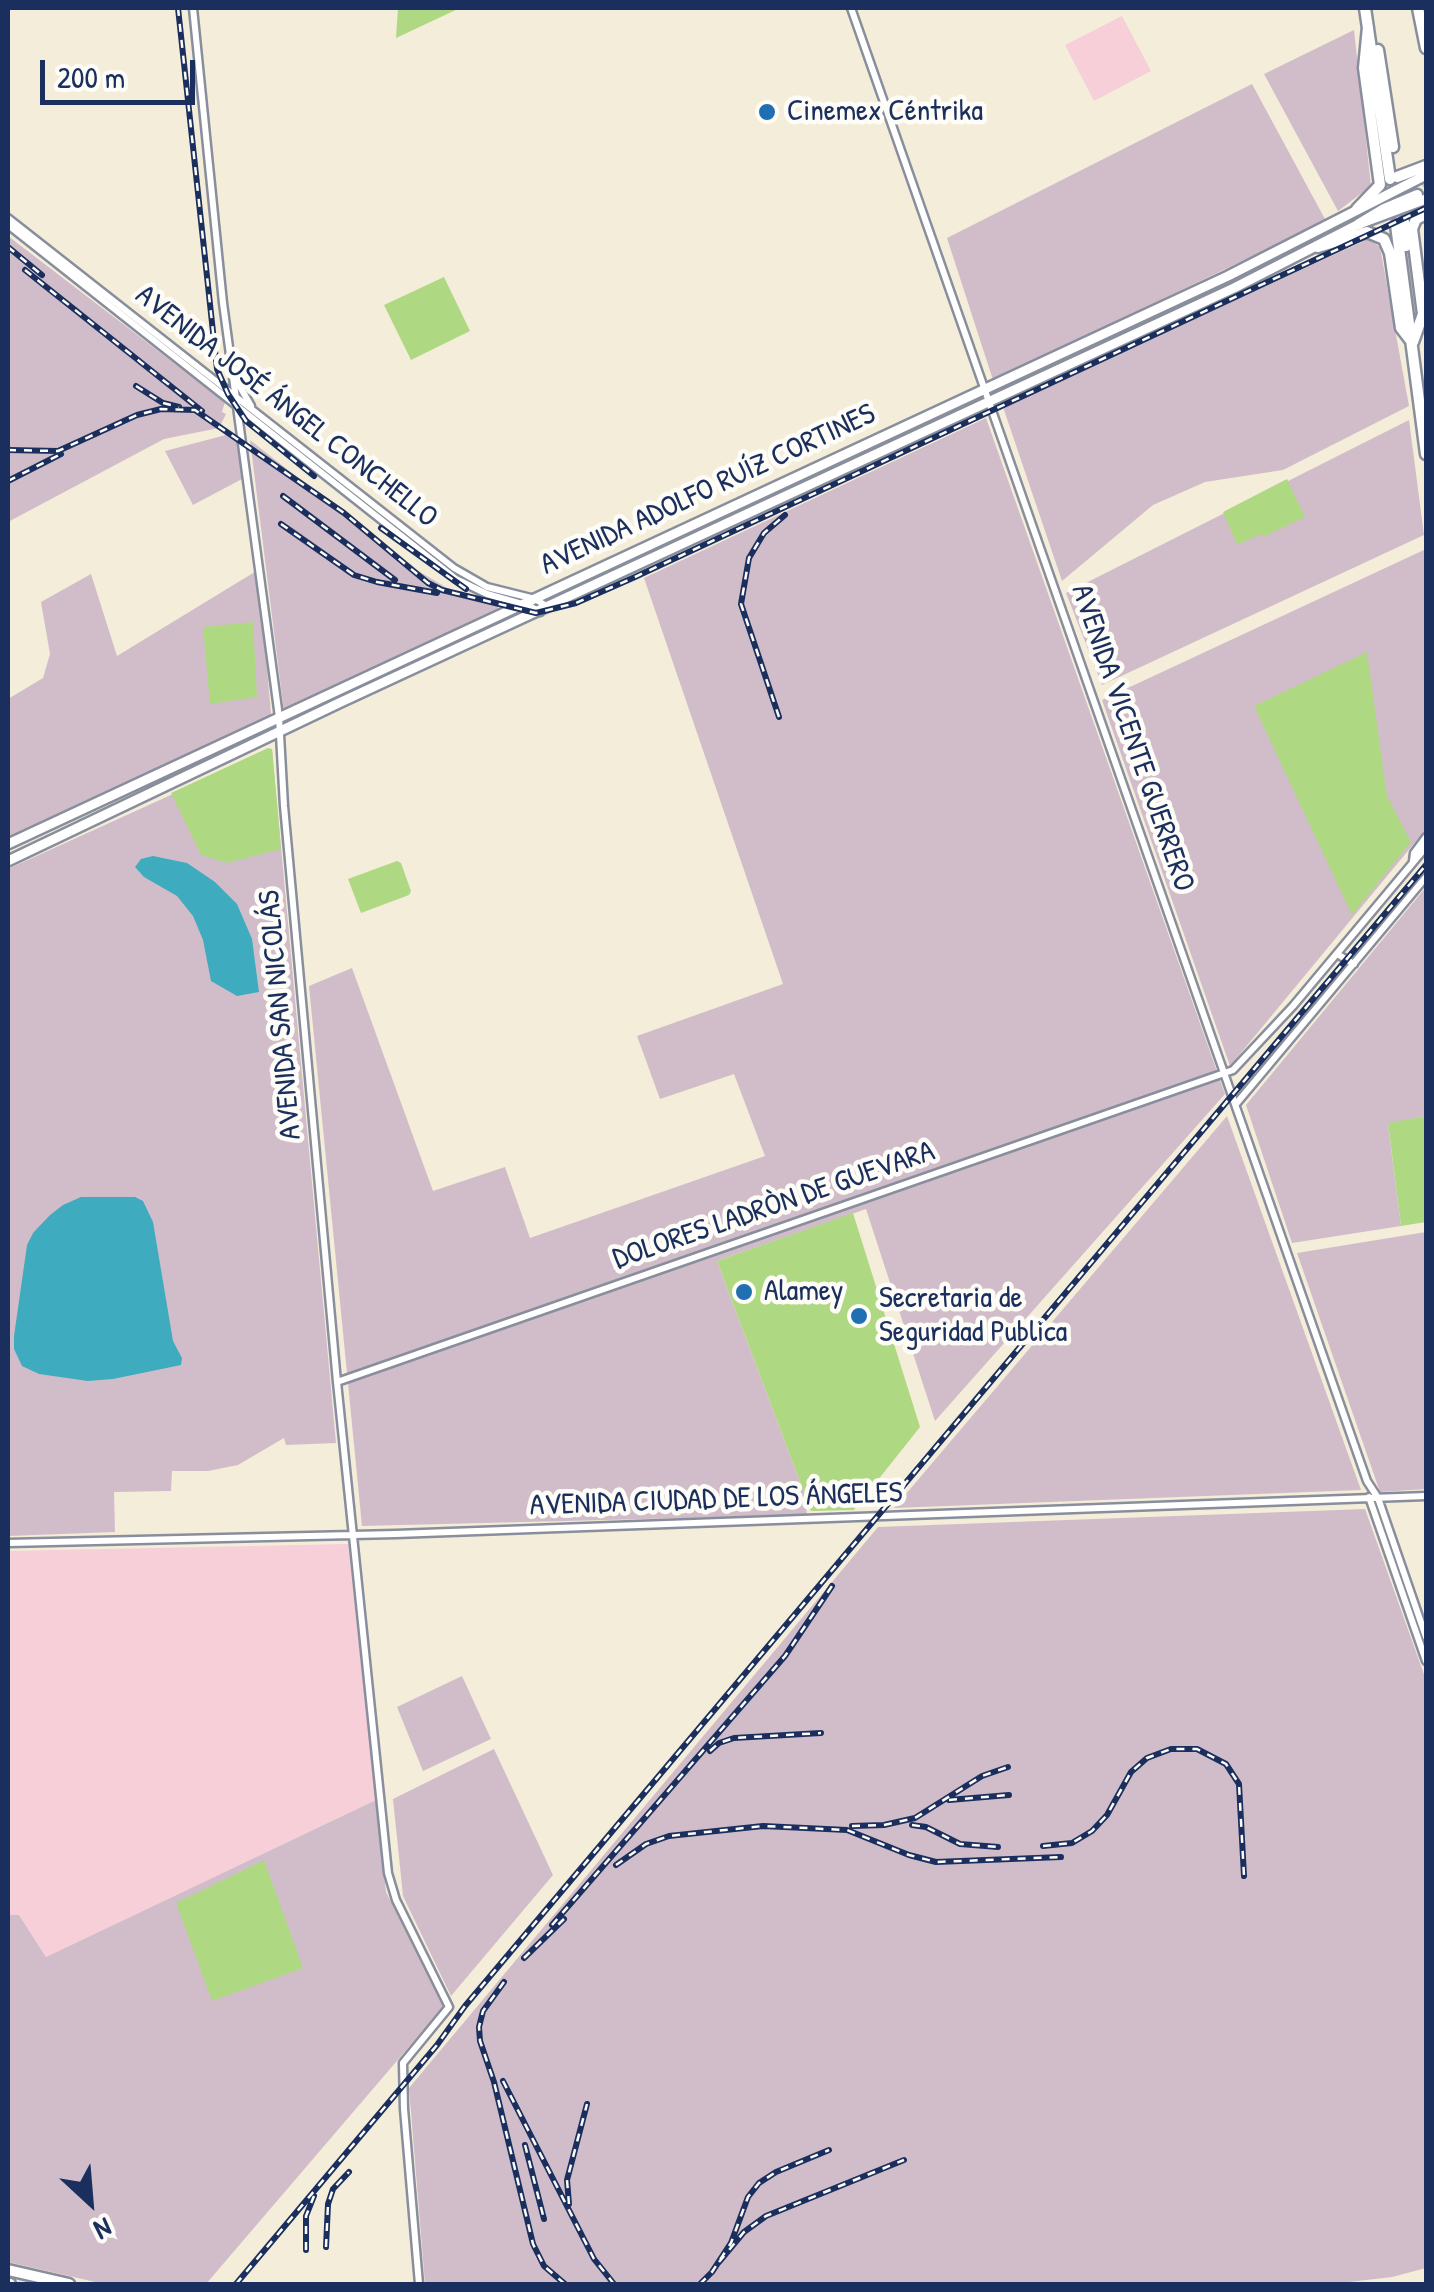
<!DOCTYPE html>
<html>
<head>
<meta charset="utf-8">
<style>
	body { margin:0 }
	#map { position:relative; width:1434px; height:2292px; overflow:hidden; background:#f4edd9; font-family:"Patrick Hand",sans-serif }
	canvas { display:block }
	.frame { position:absolute; inset:0; border:10px solid #1b2f5e; pointer-events:none }
	.north { position:absolute; left:40px; top:2152px; width:100px; height:100px; -webkit-text-stroke:8px #fdfcf7; paint-order:stroke; rotate:154deg; font-size:28px; font-weight:700; line-height:40px; text-align:center; color:#1b2f5e }
	.north::after { content:''; display:block; margin:auto; width:35px; height:45px; background:#1b2f5e; clip-path:polygon(50% 0,100% 100%,50% 72%,0 100%) }
	.scale { position:absolute; left:40px; top:60px; width:155px; height:45px; box-sizing:border-box; border:5px solid #1b2f5e; border-top:0; padding-left:12px; font-size:30px; line-height:35px; white-space:nowrap; color:#1b2f5e; -webkit-text-stroke:8px #fdfcf7; paint-order:stroke }
</style>
</head>
<body>
<div id="map">
<canvas width="1434" height="2292"></canvas>
<div class="frame"></div>
<div class="north">N</div>
<div class="scale">200 m</div>
</div>
<script>
const ctx = document.querySelector('canvas').getContext('2d');
ctx.lineJoin = 'round';
function fillPath(path, color) {
  ctx.fillStyle = color;
  ctx.fill(path, 'evenodd');
}
function toPath(rows) {
  const path = new Path2D();
  for (const r of rows) {
    path.moveTo(r[0], r[1]);
    for (let i = 2; i < r.length; i += 2) path.lineTo(r[i], r[i + 1]);
  }
  return path;
}
function trace(path, color, width, dash) {
  ctx.strokeStyle = color;
  ctx.lineWidth = width;
  ctx.lineCap = dash ? 'butt' : 'round';
  ctx.setLineDash(dash || []);
  ctx.stroke(path);
}
function drawText(font, color, halo, rows, align = 'center') {
  ctx.font = font + ' "Patrick Hand",sans-serif';
  ctx.lineWidth = 9;
  ctx.setLineDash([]);
  ctx.textBaseline = 'middle';
  ctx.strokeStyle = halo;
  ctx.fillStyle = color;
  for (const [text, x, y, turn = 0] of rows) {
    ctx.save();
    ctx.translate(x, y);
    ctx.rotate((+turn || 0) * Math.PI / 180);
    ctx.textAlign = isNaN(turn) ? turn : align;
    if (halo) ctx.strokeText(text, 0, 0);
    ctx.fillText(text, 0, 0);
    ctx.restore();
  }
}
fillPath(toPath([
	[1122,16,1151,71,1094,101,1065,45],
	[348,1544,376,1800,46,1957,19,1915,8,1915,8,1551]
]), '#f6cfd8');
fillPath(toPath([
	[1354,30,1371,186,1338,211,1264,74],
	[1252,84,1326,221,993,380,947,238],
	[8,236,225,402,222,412,226,414,219,428,164,439,8,522],
	[1368,239,1380,247,1409,406,1283,470,1205,482,1153,505,1062,581,1003,407],
	[986,418,1225,1094,935,1421,866,1209,717,1261,805,1495,807,1515,362,1526,309,986,352,968,433,1191,505,1167,530,1238,765,1156,734,1074,660,1099,637,1036,783,984,644,578],
	[1409,420,1424,535,1102,685,1066,593],
	[226,435,238,441,244,474,242,479,193,505,165,451],
	[250,440,410,566,447,588,498,604,498,612,284,712],
	[1426,549,1426,829,1230,1066,1102,700],
	[258,570,271,713,269,717,8,838,8,699,43,678,50,654,41,602,91,574,117,656],
	[272,749,336,1443,286,1445,284,1438,238,1465,208,1471,172,1471,171,1491,114,1492,115,1532,8,1536,8,869],
	[1426,887,1426,1116,1388,1124,1401,1226,1292,1243,1246,1105],
	[1227,1116,1361,1490,894,1508],
	[1426,1232,1426,1489,1380,1492,1297,1253],
	[1365,1509,1426,1680,1426,2268,1392,2277,1332,2284,425,2284,409,2088,878,1527],
	[462,1676,491,1739,423,1771,397,1707],
	[494,1749,553,1875,451,1996,403,1896,393,1799],
	[376,1800,386,1892,443,2007,206,2284,104,2284,8,2262,8,1915,19,1915,46,1957]
]), '#d1bdca');
fillPath(toPath([
	[398,8,460,8,396,38],
	[444,277,470,331,411,360,384,305],
	[1287,479,1305,517,1263,537,1261,534,1237,545,1223,512],
	[253,622,257,697,210,704,203,627],
	[1367,652,1387,796,1411,842,1352,915,1254,706],
	[268,748,272,749,281,849,227,863,201,855,171,793],
	[397,861,401,863,411,891,409,895,361,913,348,879],
	[1426,1116,1426,1222,1401,1226,1388,1123],
	[853,1213,920,1427,854,1510,811,1511,717,1261],
	[264,1860,303,1968,212,2001,176,1903]
]), '#afd883');
fillPath(toPath([
	[153,856,187,863,215,882,237,904,252,939,259,992,237,996,211,981,203,940,193,916,177,896,144,877,135,867,141,859],
	[81,1197,135,1197,143,1201,153,1222,173,1341,182,1358,181,1365,113,1379,88,1381,39,1374,22,1366,14,1349,14,1336,27,1245,33,1233,50,1215,63,1205]
]), '#3fabbe');
trace(toPath([
	[1404,222,1405,199,1426,183]
]), '#c9c7c0', 10, [10, 5]);
const secondary = toPath([
	[193,8,223,303,279,717,284,806,337,1382,388,1873,396,1900,449,2007,403,2063,404,2109,419,2284],
	[851,8,1367,1481,1378,1498,1426,1637],
	[8,218,454,568,487,587,535,599,548,607],
	[8,225,456,579,487,594,529,606,540,612],
	[235,378,251,406],
	[1413,861,1414,853,1426,837],
	[1337,954,1354,964],
	[1236,1104,1426,877],
	[337,1382,1233,1070,1293,1006,1426,847],
	[1369,1497,1426,1661],
	[8,1543,396,1534,1426,1496]
]);
const primary = toPath([
	[8,844,1228,276,1426,175],
	[8,861,341,702,1234,288,1359,224,1426,199]
]);
const highway = toPath([
	[1365,8,1390,179],
	[1418,8,1426,48],
	[1378,50,1393,147],
	[1397,177,1426,166],
	[1357,209,1380,185,1364,68,1368,27],
	[1404,222,1406,246],
	[1359,224,1384,209,1417,195],
	[1396,225,1426,454],
	[1318,247,1367,232,1384,239,1390,253,1401,328,1411,341],
	[1413,342,1423,314,1412,229,1416,219,1426,214],
	[8,2270,69,2284],
	[8,2284,10,2284]
]);
trace(secondary, '#888e9c', 11);
trace(primary, '#888e9c', 14);
trace(highway, '#888e9c', 15);
trace(secondary, '#fff', 6);
trace(primary, '#fff', 9);
trace(highway, '#fff', 10);
const rail = toPath([
	[178,8,217,369,228,394,246,421,314,476],
	[8,247,42,275],
	[25,270,202,411],
	[136,386,163,403,179,407],
	[8,450,58,451,137,415,161,409,195,410,344,513,428,583,442,590,536,613,576,603,635,577,1426,208],
	[8,481,61,454],
	[283,496,395,580],
	[281,524,354,575,377,582,437,593],
	[381,528,466,589],
	[779,717,741,604,749,558,764,533,785,515],
	[710,1751,719,1743,734,1738,821,1733],
	[949,1800,1009,1795],
	[912,1825,926,1827,960,1844,998,1847],
	[852,1826,884,1825,915,1818,982,1776,1008,1767],
	[1043,1846,1072,1843,1092,1831,1107,1815,1131,1772,1147,1758,1171,1749,1197,1749,1226,1764,1239,1784,1244,1876],
	[616,1865,646,1844,669,1836,763,1826,847,1830,909,1855,936,1862,1061,1857],
	[552,1925,785,1656,832,1586],
	[524,1958,564,1919],
	[504,1982,483,2011,479,2027,480,2041,494,2082,533,2244,544,2266,565,2284],
	[503,2081,594,2259,614,2284],
	[525,2145,544,2219],
	[569,2204,567,2180,587,2104],
	[326,2247,328,2204,333,2189,349,2172],
	[306,2250,306,2216,314,2196],
	[719,2262,744,2232,766,2216,904,2160],
	[236,2284,437,2045,465,2006,1426,865],
	[700,2284,712,2272,731,2243,748,2197,759,2183,776,2172,829,2150]
]);
trace(rail, '#1b2f5e', 6);
trace(rail, '#fdfcf7', 2.5, [8]);
for (const [x, y, r, color] of [
	[767,112,10,"#1f6fb2"],
	[744,1292,10,"#1f6fb2"],
	[859,1316,10,"#1f6fb2"]
]) {
  const dot = new Path2D();
  dot.arc(x, y, r, 0, 2 * Math.PI);
  ctx.fillStyle = color;
  ctx.fill(dot);
  trace(dot, '#fdfcf7', 4);
}
drawText('30px', '#1b2f5e', '#fdfcf7', [
	["Cinemex Céntrika",787,112],
	["Alamey",764,1292],
	["Secretaria de",879,1299],
	["Seguridad Publica",879,1333]
], 'left');
drawText('30px', '#1b2f5e', '#fdfcf7', [
	["AVENIDA JOSÉ ÁNGEL CONCHELLO",286,407,38],
	["AVENIDA ADOLFO RUÍZ CORTINES",708,490,-25],
	["AVENIDA VICENTE GUERRERO",1132,738,71],
	["AVENIDA SAN NICOLÁS",281,1015,-95],
	["DOLORES LADRÒN DE GUEVARA",774,1206,-19],
	["AVENIDA CIUDAD DE LOS ÁNGELES",716,1500,-2]
]);
</script>
</body>
</html>
